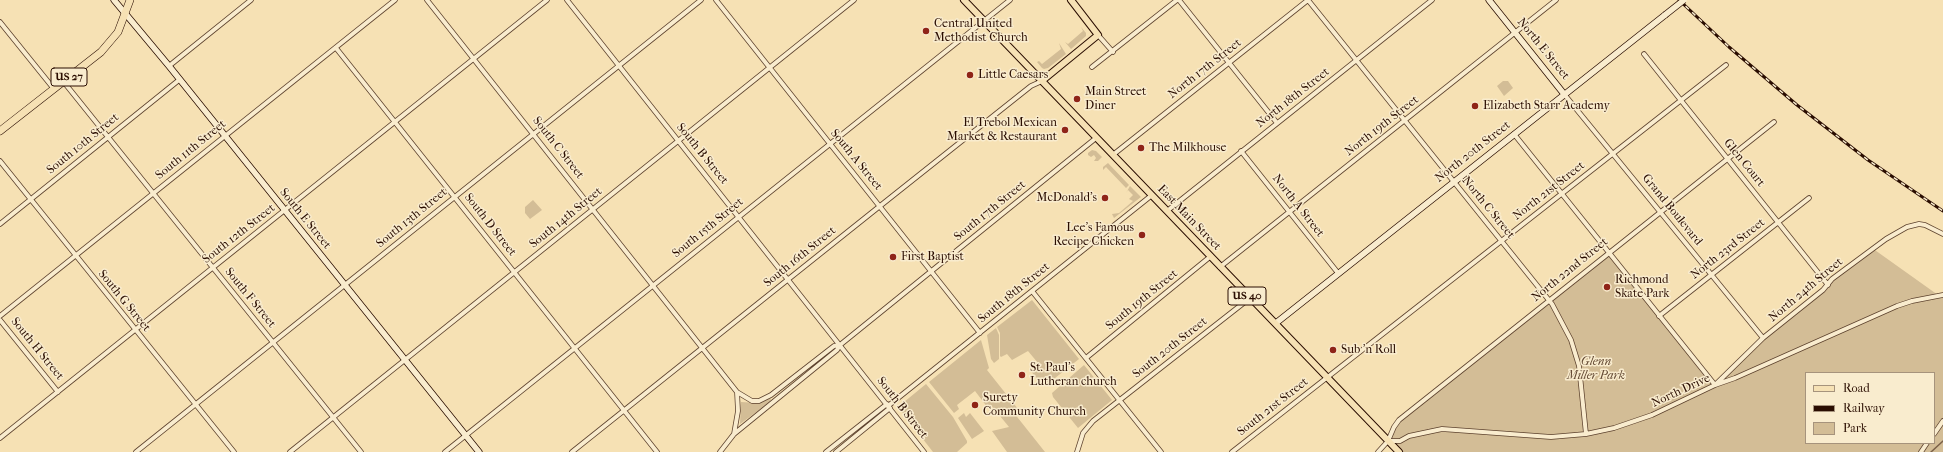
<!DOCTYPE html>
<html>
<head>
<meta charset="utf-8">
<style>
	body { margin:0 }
	#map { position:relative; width:1943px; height:452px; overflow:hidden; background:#f6e1b4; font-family:"IM FELL French Canon",serif }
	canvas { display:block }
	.legend { position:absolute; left:1805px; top:372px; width:130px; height:72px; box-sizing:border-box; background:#f9ecce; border:1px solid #a6937c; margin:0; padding:5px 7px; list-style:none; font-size:12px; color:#2a0d01 }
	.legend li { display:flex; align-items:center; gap:8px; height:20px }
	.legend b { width:20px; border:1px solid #a6937c }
</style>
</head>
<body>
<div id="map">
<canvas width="1943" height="452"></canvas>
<ul class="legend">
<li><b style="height:5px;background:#f6e1b4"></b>Road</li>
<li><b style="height:5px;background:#2a0d01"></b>Railway</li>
<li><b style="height:11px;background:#d3bd96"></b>Park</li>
</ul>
</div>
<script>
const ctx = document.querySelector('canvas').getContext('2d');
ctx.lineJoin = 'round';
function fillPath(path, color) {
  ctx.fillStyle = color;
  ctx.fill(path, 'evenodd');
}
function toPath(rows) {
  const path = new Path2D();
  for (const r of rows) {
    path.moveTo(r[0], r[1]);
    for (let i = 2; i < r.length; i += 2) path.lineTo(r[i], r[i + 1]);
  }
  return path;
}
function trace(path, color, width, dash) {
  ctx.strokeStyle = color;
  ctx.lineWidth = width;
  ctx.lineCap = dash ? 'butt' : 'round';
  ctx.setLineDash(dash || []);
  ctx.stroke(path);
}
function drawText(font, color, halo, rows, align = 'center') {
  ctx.font = font + ' "IM FELL French Canon",serif';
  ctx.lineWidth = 3;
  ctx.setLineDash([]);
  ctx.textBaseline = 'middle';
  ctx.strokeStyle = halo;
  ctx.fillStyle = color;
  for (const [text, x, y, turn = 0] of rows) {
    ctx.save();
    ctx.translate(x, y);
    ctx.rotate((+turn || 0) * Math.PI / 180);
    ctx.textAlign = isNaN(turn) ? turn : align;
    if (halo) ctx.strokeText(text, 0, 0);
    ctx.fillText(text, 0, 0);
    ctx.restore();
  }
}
fillPath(toPath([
	[1081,27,1086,33,1086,36,1071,49,1065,42,1068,44,1083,31],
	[1059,43,1066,54,1048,68,1044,69,1042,68,1037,62,1039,61,1042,64,1061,49],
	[1503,81,1508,81,1513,88,1504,96,1497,86],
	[1092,150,1096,151,1102,157,1098,161,1094,161,1096,158,1094,155,1091,157,1088,155,1088,153],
	[1108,163,1129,185,1126,188,1106,167,1103,170,1103,167],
	[1130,186,1141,197,1114,218,1112,214,1119,213,1133,201,1129,199,1133,195,1128,190,1126,193],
	[533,200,542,210,530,219,525,213,525,207],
	[1872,248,1938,295,1943,295,1943,452,1399,452,1388,441,1399,420,1609,252,1715,385,1763,338],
	[1806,373,1934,373,1934,443,1806,443],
	[1032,300,1079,359,1050,382,1042,385,1030,370,1038,363,1028,351,1012,360,1007,354,1001,357,1000,356,1000,333,997,327],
	[996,328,999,335,999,359,994,363,991,359,987,335],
	[981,340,989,368,987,370,1018,409,1014,413,1045,452,1007,452,992,431,1009,427,991,405,988,408,975,391,957,405,959,409,954,413,929,382],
	[1084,365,1112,400,1078,428,1053,397,1052,393],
	[926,384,953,417,967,441,967,443,957,452,933,452,898,407],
	[771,398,770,402,740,424,741,402,759,403],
	[964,413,966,417,970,413,984,431,972,439,958,418]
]), '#d3bd96');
trace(toPath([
	[1931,452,1943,441]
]), '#7b6148', 1.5);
const street = toPath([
	[427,0,737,392,752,401,759,401,771,395,834,346,840,345,1096,138],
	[567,0,924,452],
	[716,0,980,333],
	[1179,0,1277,123],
	[1308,0,1552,304,1571,340,1579,366,1586,434],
	[0,22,54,89],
	[1098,35,1113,52],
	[336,48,657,452],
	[1644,54,1828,285],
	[169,66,251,0],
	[1092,67,1177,0],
	[63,81,361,452],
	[1564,94,1763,338],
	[1514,134,1715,385,1763,338,1823,290,1832,279,1886,239,1907,227,1919,224,1925,225,1943,234],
	[1241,151,1338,273],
	[1114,154,1308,0],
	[0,161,234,452],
	[1167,211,1432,0],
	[0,224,179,80],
	[1220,267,1556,0],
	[1032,291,1161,452],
	[0,316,395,0],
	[1659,316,1809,198],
	[0,320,58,392],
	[1086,358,1211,256],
	[888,406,1152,195],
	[734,434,738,411,737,392],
	[1934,434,1943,421],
	[0,438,547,0],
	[1388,441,1400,441,1409,436,1442,429,1551,437,1586,434,1614,428,1652,415,1715,385,1735,378,1897,306,1912,301,1943,295],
	[136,452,701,0],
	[290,452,854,0],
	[445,452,1010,0],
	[572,452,880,206,1031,86,1042,81],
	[720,452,734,434,837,350,840,345],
	[826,452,887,404],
	[836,452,890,408],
	[1077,452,1083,433,1093,421,1250,298],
	[1232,452,1726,65],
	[1378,452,1388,441,1394,427,1399,420,1774,122],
	[1921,452,1927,443]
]);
const secondary = toPath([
	[114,0,169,66,479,452],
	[1489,0,1564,94],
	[1276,323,1665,15]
]);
const primary = toPath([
	[964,0,1399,452],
	[1043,80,1098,35,1071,0]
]);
const highway = toPath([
	[0,131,101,52,118,32,130,0]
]);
trace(street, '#5d422e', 5.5);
trace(secondary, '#2a0d01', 7);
trace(primary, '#2a0d01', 8);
trace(highway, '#2a0d01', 8);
trace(street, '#f9ecce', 4);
trace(secondary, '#f9ecce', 5.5);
trace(primary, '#f6e1b4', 6);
trace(highway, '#f6e1b4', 7);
const rail = toPath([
	[1679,0,1729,47,1797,105,1868,160,1943,211]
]);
trace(rail, '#2a0d01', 3);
trace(rail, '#f9ecce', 1.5, [4.5]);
const secondaryBridge = toPath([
	[1665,15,1684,0]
]);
trace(secondaryBridge, '#2a0d01', 7, []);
trace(secondaryBridge, '#f9ecce', 5.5);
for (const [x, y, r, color] of [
	[926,31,4,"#8f2418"],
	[970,75,4,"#8f2418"],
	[1077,99,4,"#8f2418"],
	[1475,106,4,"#8f2418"],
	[1065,130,4,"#8f2418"],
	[1141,148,4,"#8f2418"],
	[1105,198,4,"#8f2418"],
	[1142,235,4,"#8f2418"],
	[893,257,4,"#8f2418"],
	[1607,287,4,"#8f2418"],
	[1333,350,4,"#8f2418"],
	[1022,375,4,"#8f2418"],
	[975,405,4,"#8f2418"]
]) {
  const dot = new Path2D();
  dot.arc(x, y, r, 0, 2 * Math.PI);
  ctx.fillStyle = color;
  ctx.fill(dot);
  trace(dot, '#f9ecce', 1.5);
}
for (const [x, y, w] of [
	[69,77,36],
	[1247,296,38]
]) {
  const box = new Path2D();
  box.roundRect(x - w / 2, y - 9, w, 18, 3);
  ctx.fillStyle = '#f9ecce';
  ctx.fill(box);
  trace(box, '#2a0d01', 1);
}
drawText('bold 11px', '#2a0d01', null, [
	["US 27",69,77],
	["US 40",1247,296]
]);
drawText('12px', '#2a0d01', '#f9ecce', [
	["Central United",934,24],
	["Methodist Church",934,38],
	["Little Caesars",978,75],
	["Main Street",1085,92],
	["Diner",1085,106],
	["Elizabeth Starr Academy",1483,106],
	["El Trebol Mexican",1057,123,"right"],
	["Market & Restaurant",1057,137,"right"],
	["The Milkhouse",1149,148],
	["McDonald's",1097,198,"right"],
	["Lee's Famous",1134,228,"right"],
	["Recipe Chicken",1134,242,"right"],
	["First Baptist",901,257],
	["Richmond",1615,280],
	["Skate Park",1615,294],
	["Sub 'n Roll",1341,350],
	["St. Paul's",1030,368],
	["Lutheran church",1030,382],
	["Surety",983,398],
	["Community Church",983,412]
], 'left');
drawText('12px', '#2a0d01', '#f9ecce', [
	["North E Street",1543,49,51],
	["North 17th Street",1205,69,-38],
	["North 18th Street",1293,98,-38],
	["North 19th Street",1382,126,-38],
	["South 10th Street",83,144,-39],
	["South C Street",558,148,52],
	["South 11th Street",191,150,-39],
	["North 20th Street",1473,152,-38],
	["South B Street",702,154,51],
	["South A Street",856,160,51],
	["Glen Court",1744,163,51],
	["North 21st Street",1549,191,-38],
	["North A Street",1298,206,52],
	["North C Street",1488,208,51],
	["Grand Boulevard",1672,210,51],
	["South 17th Street",990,211,-39],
	["South 13th Street",412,218,-39],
	["South 14th Street",566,218,-39],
	["East Main Street",1189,218,46],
	["South E Street",305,219,51],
	["South D Street",490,225,52],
	["South 15th Street",708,228,-39],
	["South 12th Street",239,234,-38],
	["North 23rd Street",1728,249,-38],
	["South 16th Street",800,257,-39],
	["North 22nd Street",1570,270,-39],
	["North 24th Street",1806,290,-40],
	["South 18th Street",1014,293,-39],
	["South F Street",250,298,51],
	["South 19th Street",1142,300,-39],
	["South G Street",124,301,51],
	["South 20th Street",1170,348,-38],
	["South H Street",37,349,51],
	["North Drive",1681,391,-25],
	["South 21st Street",1273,407,-38],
	["South B Street",902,408,52]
]);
drawText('italic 12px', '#654b35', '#f9ecce', [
	["Glenn",1596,362],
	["Miller Park",1596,376]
]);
</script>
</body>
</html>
